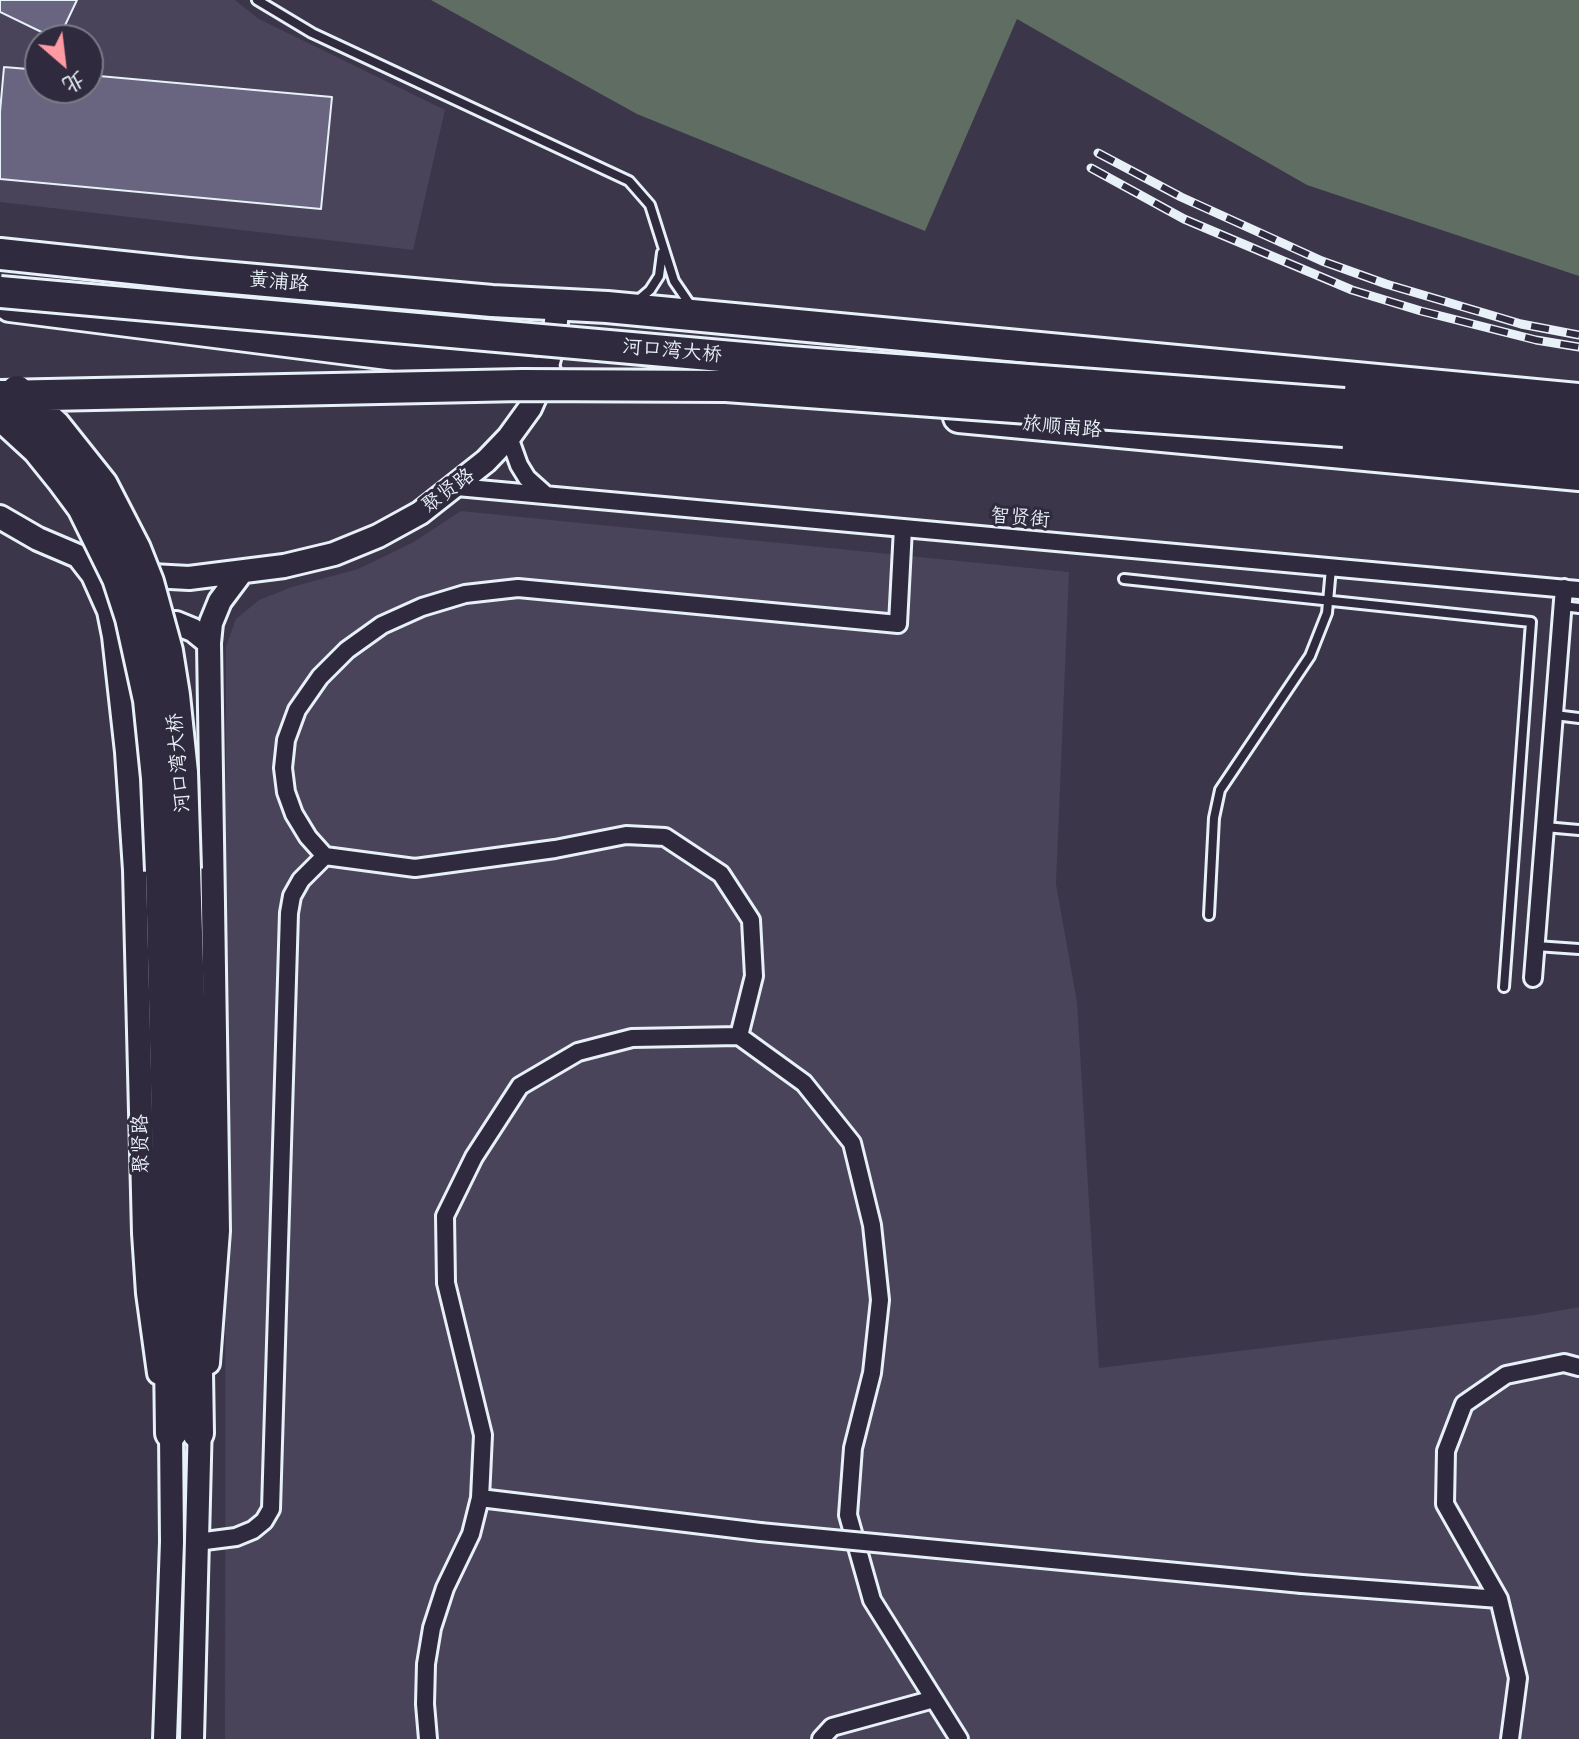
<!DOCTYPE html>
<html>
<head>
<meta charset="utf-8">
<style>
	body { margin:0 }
	#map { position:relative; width:1579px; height:1739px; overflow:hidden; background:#3b364a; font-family:Delius,"LXGW WenKai TC",sans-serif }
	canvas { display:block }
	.north { position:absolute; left:24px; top:24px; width:80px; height:80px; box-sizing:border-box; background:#2f2a3d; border:2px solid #797a88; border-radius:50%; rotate:152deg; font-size:22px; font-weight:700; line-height:32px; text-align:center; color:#e8f1f8 }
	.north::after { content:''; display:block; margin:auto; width:28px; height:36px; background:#ff9aa2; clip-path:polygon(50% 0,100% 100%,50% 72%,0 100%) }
</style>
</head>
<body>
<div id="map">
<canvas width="1579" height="1739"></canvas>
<div class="north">北</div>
</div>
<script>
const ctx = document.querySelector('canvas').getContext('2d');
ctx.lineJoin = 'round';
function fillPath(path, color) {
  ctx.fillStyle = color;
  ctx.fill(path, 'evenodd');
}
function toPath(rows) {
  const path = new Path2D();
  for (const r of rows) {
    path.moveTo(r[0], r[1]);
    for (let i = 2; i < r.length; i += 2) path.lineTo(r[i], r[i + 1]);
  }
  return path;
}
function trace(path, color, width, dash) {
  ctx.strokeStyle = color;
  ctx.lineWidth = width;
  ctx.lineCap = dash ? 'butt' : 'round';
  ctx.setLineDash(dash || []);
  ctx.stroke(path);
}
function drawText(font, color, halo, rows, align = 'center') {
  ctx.font = font + ' Delius,"LXGW WenKai TC",sans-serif';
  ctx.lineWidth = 6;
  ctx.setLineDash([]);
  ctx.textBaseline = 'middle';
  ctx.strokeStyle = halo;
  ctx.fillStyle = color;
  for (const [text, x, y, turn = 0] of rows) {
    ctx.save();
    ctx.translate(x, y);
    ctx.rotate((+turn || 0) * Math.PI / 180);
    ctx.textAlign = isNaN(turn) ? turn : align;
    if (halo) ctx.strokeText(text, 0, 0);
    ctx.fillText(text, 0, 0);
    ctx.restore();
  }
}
fillPath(toPath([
	[0,0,235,0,259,19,445,110,413,250,0,202],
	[40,40,88,40,88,88,40,88],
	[461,511,1069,572,1056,884,1077,1002,1099,1368,1535,1315,1579,1307,1579,1739,225,1739,226,646,236,619,259,600,292,587,358,569,412,543]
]), '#49445a');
fillPath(toPath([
	[431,0,1579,0,1579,276,1307,185,1017,19,925,231,637,114]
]), '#606d63');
const building = toPath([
	[0,0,77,0,58,40,0,12,0,0],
	[4,67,40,70,40,88,88,88,88,75,332,97,321,209,0,179,0,112,4,67]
]);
fillPath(building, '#696580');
trace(building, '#e8f1f8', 2);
const lane = toPath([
	[257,0,312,33,629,181,650,205,674,281,691,306],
	[636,302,650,290,659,276,662,253],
	[1124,579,1531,622,1504,987],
	[1563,606,1579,608],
	[1555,715,1579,718],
	[1545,827,1579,830],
	[1209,915,1214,818,1220,790,1310,656,1327,613,1331,568],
	[1536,946,1579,949]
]);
const street = toPath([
	[509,437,519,465,527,478,546,495],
	[457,487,1579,590],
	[1533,978,1564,588],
	[739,1036,754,976,751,920,721,874,665,837,626,835,555,849,415,868,325,856,308,837,294,814,286,792,283,768,286,740,297,710,320,677,347,650,382,625,422,607,465,594,518,588,898,624,903,528],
	[480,1498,760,1532],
	[197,1542,236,1537,253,1530,264,1521,271,1509,289,913,292,896,301,880,325,856],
	[1302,1584,1499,1599],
	[428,1739,425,1704,426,1664,432,1628,445,1588,471,1534,480,1498,483,1435,446,1283,445,1216,474,1157,520,1086,578,1052,632,1038,739,1036,804,1083,852,1143,872,1225,880,1300,872,1373,853,1448,848,1515,872,1600,959,1739],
	[821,1739,832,1727,934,1699],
	[1510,1739,1518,1678,1499,1599,1445,1504,1446,1451,1464,1404,1506,1375,1564,1363,1579,1367]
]);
const secondary = toPath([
	[0,517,38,539,92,562],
	[79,557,93,575,109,611,114,636,127,752,135,870,144,1233,148,1293,159,1373],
	[133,575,189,578,284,566,334,554,378,536,420,513,486,461,509,437,530,408,545,374,554,339,558,304],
	[148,623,176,623,193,630,209,643],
	[208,1363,218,1231,209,643,211,623,220,601,241,573],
	[165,1739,172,1542,171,1433,168,1418],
	[192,1739,200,1420]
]);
const highway = toPath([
	[0,254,188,274,492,301,607,307,1579,399],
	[10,306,546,374],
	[1344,404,1579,425],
	[959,417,1579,475],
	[1344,431,1579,451],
	[185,869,193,1124,198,1433],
	[161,871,167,1125,171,1433]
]);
trace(lane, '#e8f1f8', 14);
trace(street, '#e8f1f8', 22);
trace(secondary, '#e8f1f8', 28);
trace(highway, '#e8f1f8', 36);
trace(lane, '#2f2a3d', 8);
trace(street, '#2f2a3d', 16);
trace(secondary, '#2f2a3d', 22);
trace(highway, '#2f2a3d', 30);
const rail = toPath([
	[1098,153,1181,197,1322,261,1386,284,1521,324,1579,335],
	[1091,168,1184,219,1352,290,1421,311,1536,340,1579,347]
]);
trace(rail, '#e8f1f8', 9);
trace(rail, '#2f2a3d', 6, [18]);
const streetBridge = toPath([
	[760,1532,1302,1584]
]);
const highwayBridge = toPath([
	[0,292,789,362,1344,404],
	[17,391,55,426,102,485,135,549,148,582,167,651,174,695,182,772,185,869],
	[0,396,522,385,726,386,1344,431],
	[0,414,38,449,63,480,83,507,118,578,131,618,149,700,157,778,161,871]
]);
trace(streetBridge, '#e8f1f8', 22, []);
trace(highwayBridge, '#e8f1f8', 36, []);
trace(streetBridge, '#2f2a3d', 16);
trace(highwayBridge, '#2f2a3d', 30);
drawText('20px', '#e8f1f8', '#2f2a3d', [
	["黄浦路",279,282,5],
	["河口湾大桥",672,351,5],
	["旅顺南路",1062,427,5],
	["聚贤路",448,491,-37],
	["智贤街",1020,518,5],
	["河口湾大桥",179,763,-95],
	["聚贤路",141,1144,-91]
]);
</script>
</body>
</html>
